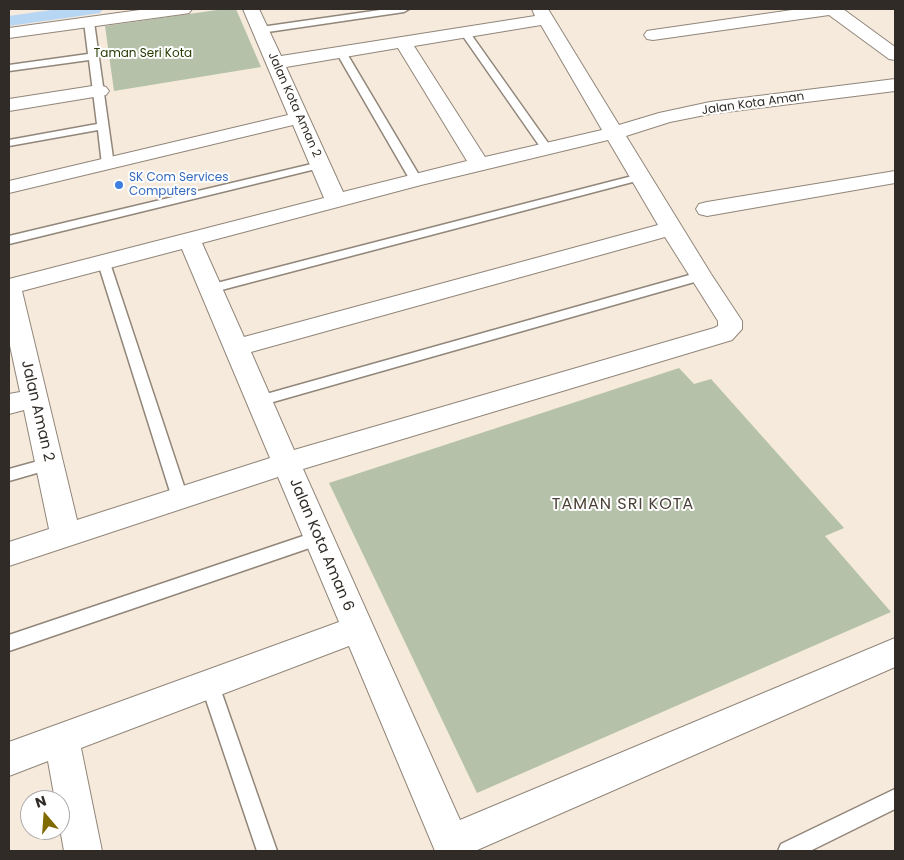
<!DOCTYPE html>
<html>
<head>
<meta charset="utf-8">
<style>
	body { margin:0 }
	#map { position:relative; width:904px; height:860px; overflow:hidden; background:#f6eadc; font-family:Poppins,sans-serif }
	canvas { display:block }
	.frame { position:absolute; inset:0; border:10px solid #302b26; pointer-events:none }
	.north { position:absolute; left:20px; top:790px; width:50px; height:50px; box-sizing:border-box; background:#fff; border:1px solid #acaaa8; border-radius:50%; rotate:342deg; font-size:14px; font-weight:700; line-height:20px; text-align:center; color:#302b26 }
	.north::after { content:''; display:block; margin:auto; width:18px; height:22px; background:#806a02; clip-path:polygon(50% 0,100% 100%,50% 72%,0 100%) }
</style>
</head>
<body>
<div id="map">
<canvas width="904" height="860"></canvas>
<div class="frame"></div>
<div class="north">N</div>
</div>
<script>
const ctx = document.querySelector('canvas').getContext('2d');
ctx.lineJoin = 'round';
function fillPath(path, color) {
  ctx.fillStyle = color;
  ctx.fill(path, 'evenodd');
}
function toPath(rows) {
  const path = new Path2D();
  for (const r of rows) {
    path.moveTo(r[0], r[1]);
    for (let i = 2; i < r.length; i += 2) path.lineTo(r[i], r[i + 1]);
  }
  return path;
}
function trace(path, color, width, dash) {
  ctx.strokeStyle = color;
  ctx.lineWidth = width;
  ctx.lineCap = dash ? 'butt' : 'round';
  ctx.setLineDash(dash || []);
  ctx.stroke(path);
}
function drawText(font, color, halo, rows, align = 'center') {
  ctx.font = font + ' Poppins,sans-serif';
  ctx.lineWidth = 4;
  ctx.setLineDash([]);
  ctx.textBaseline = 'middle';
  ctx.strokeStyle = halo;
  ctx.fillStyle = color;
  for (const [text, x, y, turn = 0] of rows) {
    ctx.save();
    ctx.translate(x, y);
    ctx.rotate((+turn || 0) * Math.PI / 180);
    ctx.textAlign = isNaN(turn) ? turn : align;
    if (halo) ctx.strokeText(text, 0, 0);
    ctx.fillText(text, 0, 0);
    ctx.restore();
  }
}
fillPath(toPath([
	[224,9,236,9,261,67,114,91,105,26],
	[679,368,694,384,711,379,844,528,825,536,891,612,477,793,329,483]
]), '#b5c2a9');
fillPath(toPath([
	[58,9,103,9,100,13,94,14,9,26,9,16,58,9]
]), '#b7d6f3');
const service = toPath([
	[387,9,409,9,404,12,261,33,256,30,261,27,387,9],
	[89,19,94,22,114,165,108,168,102,165,98,130,9,146,9,140,97,124,89,60,9,71,9,65,88,54,84,22,89,19],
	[465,29,468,30,551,147,553,149,551,151,543,151,460,32,465,29],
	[341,49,346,52,422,180,420,182,412,182,410,180,336,52,341,49],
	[320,162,324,163,326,165,324,167,9,244,9,236,320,162],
	[640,174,646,177,644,179,210,293,203,289,205,286,640,174],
	[104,259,110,263,188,498,186,502,180,504,174,502,172,498,98,263,104,259],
	[700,272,706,276,705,279,259,406,254,405,252,401,254,397,259,396,700,272],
	[49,458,54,460,57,464,54,468,9,481,9,469,49,458],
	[318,531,324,533,326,538,324,543,9,651,9,635,318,531],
	[210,677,217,679,219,685,277,851,257,851,201,685,203,679,210,677],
	[895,789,895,809,810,851,778,851,781,844,895,789]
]);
const minor = toPath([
	[147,9,192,9,189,13,183,14,9,38,9,28,147,9],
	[243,9,259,9,281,56,535,16,532,9,548,9,619,125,659,113,710,102,895,79,895,91,710,114,670,122,626,136,711,274,742,321,742,329,732,340,303,469,460,820,895,638,895,667,475,851,435,851,349,646,81,748,102,851,64,851,60,828,60,800,55,800,48,761,9,776,9,742,339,622,278,477,9,566,9,542,49,529,24,410,9,414,9,394,20,392,9,341,9,279,324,198,293,125,9,193,9,181,288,115,243,9],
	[541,25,602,130,485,157,414,46,541,25],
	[398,48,467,161,343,192,286,67,398,48],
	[608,140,658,225,244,337,202,243,421,185,608,140],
	[665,237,718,321,718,326,714,328,294,450,251,352,665,237],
	[182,249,270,458,77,520,22,291,182,249],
	[799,9,843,9,895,47,895,60,889,59,829,15,653,40,647,39,644,35,647,31,653,30,799,9],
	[99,85,106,87,109,91,106,95,9,111,9,99,99,85],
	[895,171,895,183,707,216,699,214,696,209,699,204,707,202,895,171]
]);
trace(service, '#91867a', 3);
trace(minor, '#91867a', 2);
fillPath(service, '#fff');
fillPath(minor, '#fff');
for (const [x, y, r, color] of [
	[119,185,5,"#3f7fe0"]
]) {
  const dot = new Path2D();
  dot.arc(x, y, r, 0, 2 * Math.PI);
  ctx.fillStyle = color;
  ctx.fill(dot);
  trace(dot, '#fff', 2);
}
drawText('12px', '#273b03', '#fff', [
	["Taman Seri Kota",143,54]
]);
drawText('12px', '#302b26', '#fff', [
	["Jalan Kota Aman",753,104,-8],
	["Jalan Kota Aman 2",294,105,66]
]);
drawText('12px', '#366cbe', '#fff', [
	["SK Com Services",129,178],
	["Computers",129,192]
], 'left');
drawText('15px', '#302b26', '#fff', [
	["Jalan Aman 2",37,411,77],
	["Jalan Kota Aman 6",321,545,67]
]);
ctx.letterSpacing = '1px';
drawText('16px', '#4b4136', '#fff', [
	["TAMAN SRI KOTA",623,505]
]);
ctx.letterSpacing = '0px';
</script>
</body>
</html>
